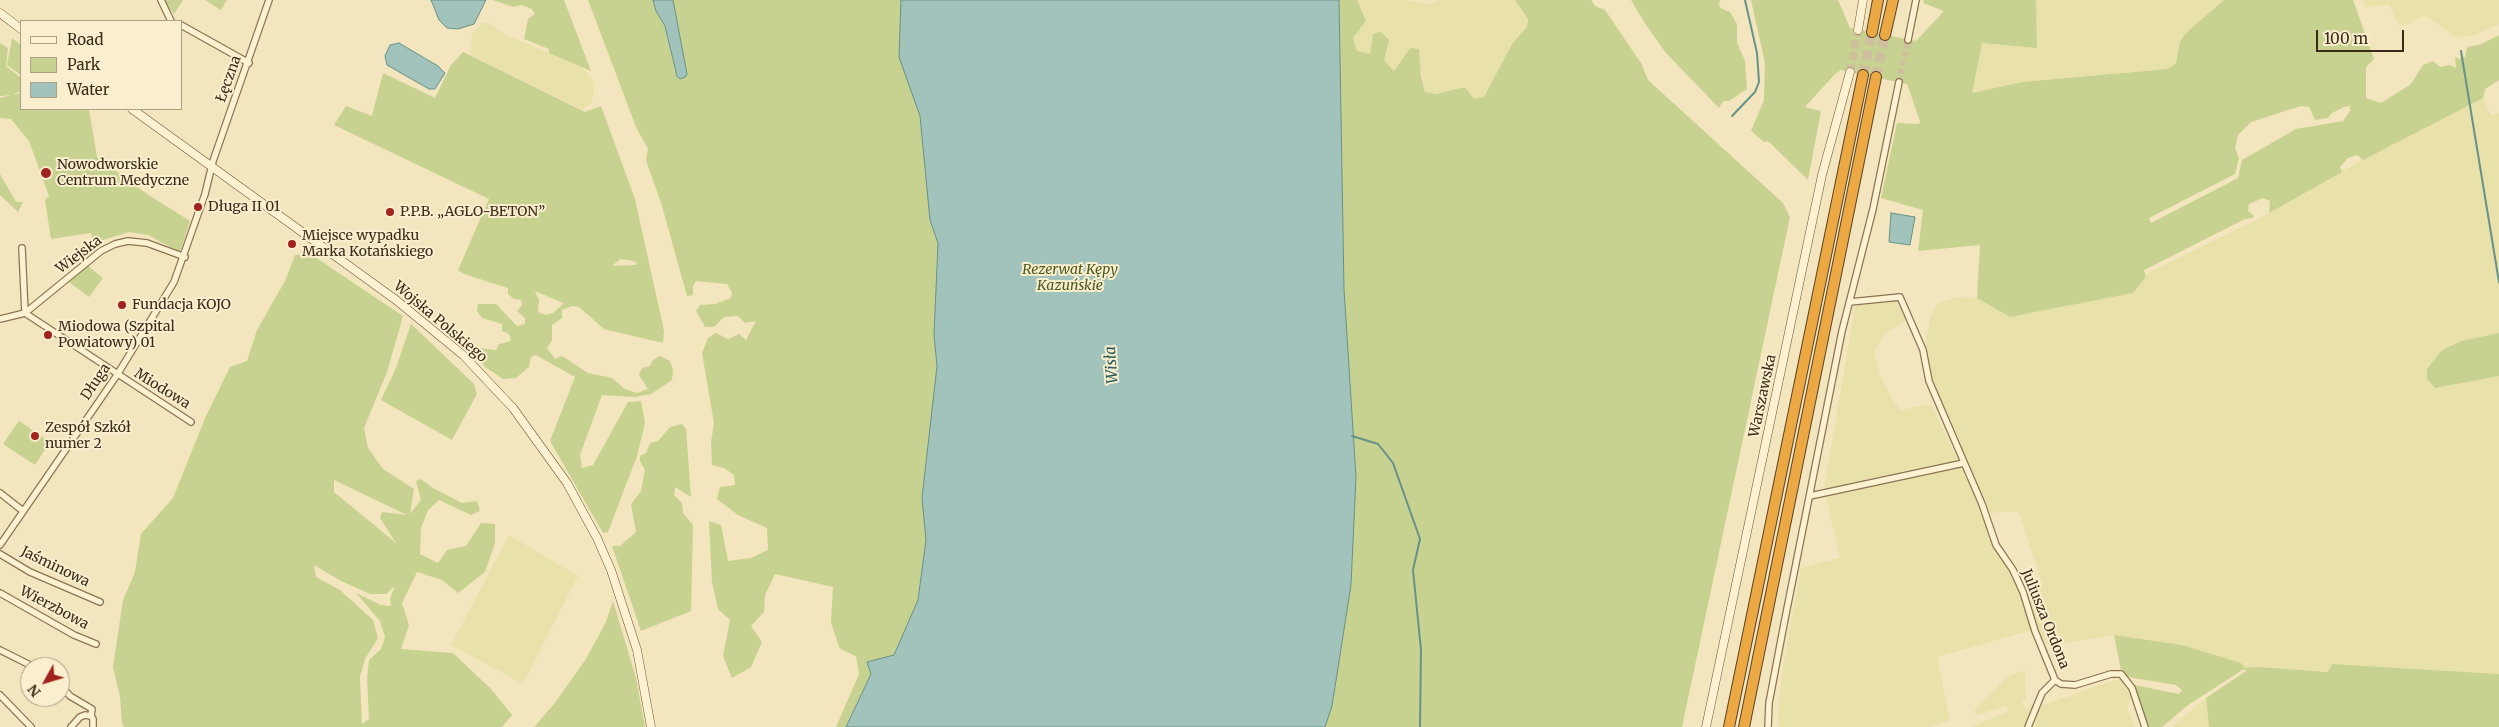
<!DOCTYPE html>
<html>
<head>
<meta charset="utf-8">
<style>
	body { margin:0 }
	#map { position:relative; width:2499px; height:727px; overflow:hidden; background:#f3e5bd; font-family:Merriweather,serif }
	canvas { display:block }
	.legend { position:absolute; left:20px; top:20px; width:162px; height:90px; box-sizing:border-box; background:#f9eecd; border:1px solid #ada086; margin:0; padding:6px 9px; list-style:none; font-size:15px; color:#3a2b1b }
	.legend li { display:flex; align-items:center; gap:10px; height:25px }
	.legend b { width:25px; border:1px solid #ada086 }
	.north { position:absolute; left:20px; top:657px; width:50px; height:50px; box-sizing:border-box; background:#f9eecd; border:1px solid #ada086; border-radius:50%; rotate:231deg; font-size:14px; font-weight:700; line-height:20px; text-align:center; color:#3a2b1b }
	.north::after { content:''; display:block; margin:auto; width:18px; height:22px; background:#a2221d; clip-path:polygon(50% 0,100% 100%,50% 72%,0 100%) }
	.scale { position:absolute; left:2316px; top:30px; width:88px; height:22px; box-sizing:border-box; border:2px solid #3a2b1b; border-top:0; padding-left:6px; font-size:15px; line-height:18px; white-space:nowrap; color:#3a2b1b; -webkit-text-stroke:4px #f9eecd; paint-order:stroke }
</style>
</head>
<body>
<div id="map">
<canvas width="2499" height="727"></canvas>
<ul class="legend">
<li><b style="height:6px;background:#fcf1d1"></b>Road</li>
<li><b style="height:14px;background:#c7d290"></b>Park</li>
<li><b style="height:14px;background:#a1c3bb"></b>Water</li>
</ul>
<div class="north">N</div>
<div class="scale">100 m</div>
</div>
<script>
const ctx = document.querySelector('canvas').getContext('2d');
ctx.lineJoin = 'round';
function fillPath(path, color) {
  ctx.fillStyle = color;
  ctx.fill(path, 'evenodd');
}
function toPath(rows) {
  const path = new Path2D();
  for (const r of rows) {
    path.moveTo(r[0], r[1]);
    for (let i = 2; i < r.length; i += 2) path.lineTo(r[i], r[i + 1]);
  }
  return path;
}
function trace(path, color, width, dash) {
  ctx.strokeStyle = color;
  ctx.lineWidth = width;
  ctx.lineCap = dash ? 'butt' : 'round';
  ctx.setLineDash(dash || []);
  ctx.stroke(path);
}
function drawText(font, color, halo, rows, align = 'center') {
  ctx.font = font + ' Merriweather,serif';
  ctx.lineWidth = 4;
  ctx.setLineDash([]);
  ctx.textBaseline = 'middle';
  ctx.strokeStyle = halo;
  ctx.fillStyle = color;
  for (const [text, x, y, turn = 0] of rows) {
    ctx.save();
    ctx.translate(x, y);
    ctx.rotate((+turn || 0) * Math.PI / 180);
    ctx.textAlign = isNaN(turn) ? turn : align;
    if (halo) ctx.strokeText(text, 0, 0);
    ctx.fillText(text, 0, 0);
    ctx.restore();
  }
}
fillPath(toPath([
	[1357,0,1405,0,1431,4,1438,0,1515,0,1528,19,1527,27,1512,44,1484,97,1474,99,1465,87,1436,94,1425,93,1418,49,1410,48,1394,71,1384,60,1389,40,1373,34,1370,54,1357,51,1353,38,1366,21],
	[2036,0,2224,0,2186,33,2176,63,2168,69,2022,82,1971,93,1982,43,2037,48],
	[2364,0,2499,0,2499,24,2472,36,2456,37,2424,15,2409,24,2398,25,2389,5,2365,7],
	[482,23,489,23,506,35,581,66,592,79,594,92,591,103,582,110,471,56,472,33],
	[2483,98,2491,115,2499,113,2499,333,2461,341,2441,351,2427,369,2435,388,2499,376,2499,674,2332,664,2329,672,2259,667,2244,668,2241,663,2182,645,2114,635,2048,645,2042,637,2027,598,2029,591,2043,585,2018,511,1990,513,1933,381,1925,344,1931,316,1939,302,1959,297,1977,298,2010,317,2133,293,2150,272,2258,219,2385,147],
	[1895,300,1907,320,1885,334,1874,352,1881,377,1892,399,1901,410,1925,405,1932,406,1977,501,1993,547,2014,578,2032,630,1937,657,1950,720,1930,727,1779,727,1778,714,1783,667,1801,568,1840,558,1824,488,1855,307,1862,304],
	[509,535,578,576,523,684,451,645],
	[2025,670,2026,698,2022,702,2026,709,2032,704,2041,706,2121,678,2131,698,2127,708,2135,727,1972,727,2008,711,2006,706,1976,715,1974,711,2007,677],
	[2206,698,2209,727,2173,727,2176,723]
]), '#e9e1aa');
fillPath(toPath([
	[164,0,183,0,174,14],
	[205,0,227,0,221,10],
	[493,0,564,0,591,71,549,53,549,49,524,39,528,19,535,14,532,9,521,5,513,7],
	[588,0,653,0,656,11,665,26,677,76,687,74,673,0,1357,0,1366,21,1353,38,1357,51,1370,54,1373,34,1381,32,1389,40,1384,60,1394,71,1410,48,1419,49,1421,76,1425,92,1436,94,1465,87,1474,99,1484,97,1512,44,1527,27,1528,19,1515,0,1591,0,1595,6,1605,10,1641,63,1648,80,1783,203,1790,217,1682,727,836,727,859,674,856,656,840,649,831,623,833,587,775,574,765,595,764,612,751,626,762,642,751,667,732,678,723,656,730,620,718,609,712,582,709,521,721,525,728,561,751,558,768,550,767,528,738,515,717,499,720,487,735,485,734,475,724,468,712,465,711,442,714,423,702,353,708,338,716,333,728,339,739,334,746,340,756,321,745,323,738,316,724,317,714,327,705,327,696,311,700,305,715,304,731,298,732,293,727,284,696,281,693,286,693,295,687,296,662,206,646,160,648,149,636,127],
	[1631,0,1721,0,1719,2,1720,8,1730,12,1737,24,1737,43,1745,61,1747,89,1729,101,1723,101,1719,108,1666,53,1646,25],
	[1751,0,1838,0,1850,28,1916,41,1944,11,1923,3,1924,0,2036,0,2037,48,1982,43,1972,93,2022,82,2168,69,2176,63,2180,42,2186,33,2224,0,2353,0,2374,59,2366,67,2366,98,2381,103,2411,84,2423,65,2433,61,2440,67,2450,65,2456,68,2455,57,2459,59,2465,57,2467,47,2482,44,2499,35,2499,80,2485,89,2483,98,2363,160,2357,155,2348,158,2340,167,2342,172,2269,213,2270,201,2263,198,2249,204,2248,211,2254,216,2252,218,2245,219,2144,270,2146,277,2133,293,2010,317,1977,298,1980,245,1918,251,1923,210,1881,198,1897,123,1919,124,1920,121,1907,84,1841,70,1835,74,1805,107,1821,111,1808,180,1768,141,1764,142,1751,131,1764,100,1765,63],
	[2301,106,2309,107,2315,120,2328,118,2332,113,2344,107,2350,106,2350,111,2343,121,2296,129,2242,160,2238,178,2151,223,2149,218,2235,174,2239,158,2235,148,2238,135,2251,122],
	[12,38,21,45,21,75,7,65],
	[0,43,8,48,6,66,21,78,21,91,12,95,21,93,21,109,89,109,97,157,147,194,190,221,180,252,148,235,129,232,103,240,94,247,91,233,51,239,45,200,49,196,29,141,11,119,0,118,0,98,11,95,0,96],
	[463,52,585,112,601,106,635,199,664,331,663,343,604,329,579,307,572,306,562,310,562,318,552,325,552,340,547,348,555,359,562,356,588,373,612,378,625,389,637,393,648,389,639,375,642,368,650,366,652,361,660,356,670,361,673,370,672,380,651,394,635,397,602,395,580,455,582,468,593,465,628,402,641,401,645,423,637,456,608,532,603,533,550,441,575,377,536,355,531,357,529,367,516,378,503,379,485,367,476,354,479,348,496,350,499,344,511,341,509,334,502,331,502,324,482,318,477,311,478,304,496,304,517,326,525,324,525,318,517,311,522,305,521,300,514,299,508,294,508,288,464,274,458,270,489,199,334,125,346,106,372,116,383,73,435,98,451,65],
	[620,259,628,260,637,262,636,265,612,266],
	[535,291,563,303,564,303,553,313,546,315,538,312,539,300],
	[0,174,16,202,23,202,18,212,0,195],
	[309,253,403,316,387,372,364,428,368,448,383,469,414,489,410,514,421,500,416,481,421,479,433,488,462,503,477,501,480,511,471,515,439,500,428,510,421,528,420,554,438,563,447,550,466,546,481,523,495,524,495,543,485,572,458,593,442,580,417,572,402,603,409,625,401,649,453,653,491,689,512,715,502,727,124,727,122,723,120,697,113,667,123,600,135,572,141,534,173,498,206,416,230,367,247,361,257,330,285,281,295,255],
	[334,480,407,515,382,512,380,518,396,543,334,492],
	[314,565,341,581,370,594,386,594,395,586,390,599,391,606,381,605,356,593,380,621,385,637,381,649,369,660,367,679,369,719,362,724,360,677,365,659,378,638,373,620,340,590,316,577],
	[88,266,103,278,89,297,69,282],
	[411,324,474,384,477,394,452,440,381,400,396,368],
	[2499,333,2499,376,2435,388,2427,379,2427,369,2441,351,2461,341],
	[19,421,50,442,35,465,3,444],
	[682,424,686,429,691,497,675,487,674,495,682,503,683,513,693,525,691,611,641,631,612,546,620,546,636,532,631,504,641,491,645,470,640,461,640,456,646,453,650,443,658,441,670,427],
	[613,601,636,678,645,727,534,727,554,704,586,659,606,622],
	[2114,635,2182,645,2241,663,2245,668,2259,667,2328,672,2332,664,2499,674,2499,727,2209,727,2206,698,2246,671,2244,669,2188,705,2162,727,2148,727,2134,685,2179,694,2182,690,2176,685,2128,677,2121,670]
]), '#c7d290');
const water = toPath([
	[431,0,486,0,474,24,458,29,447,28,439,20,431,0],
	[653,0,673,0,687,74,685,77,680,79,677,76,665,26,656,11,653,0],
	[901,0,1339,0,1344,289,1356,477,1351,585,1332,706,1325,727,846,727,871,674,867,662,894,655,918,600,926,540,922,498,937,366,934,335,938,243,930,220,920,116,899,57,901,0],
	[399,43,438,66,445,73,435,89,429,89,387,65,385,56,390,45,399,43],
	[1891,213,1915,217,1910,245,1889,242,1891,213]
]);
fillPath(water, '#a1c3bb');
trace(water, '#679289', 1);
trace(toPath([
	[2461,51,2499,282],
	[1732,116,1755,92,1759,82,1757,53,1745,0],
	[1352,436,1378,444,1393,463,1420,539,1413,570,1421,650,1420,727]
]), '#679289', 2);
trace(toPath([
	[1899,82,1908,40]
]), '#cec09d', 5.5, [5.5, 3]);
trace(toPath([
	[1850,72,1858,30]
]), '#cec09d', 8, [8, 4]);
trace(toPath([
	[1863,75,1872,32],
	[1876,77,1885,35]
]), '#cec09d', 10, [10, 5]);
const street = toPath([
	[161,0,171,21],
	[181,25,249,63],
	[1908,40,1916,0],
	[22,248,25,313],
	[1850,302,1900,297,1923,350,1929,381,1982,504,1996,545,2013,570,2023,592,2035,631,2055,680],
	[25,313,191,422],
	[0,319,25,313,101,251,115,244,128,241,147,243,185,257],
	[0,493,23,511],
	[1810,496,1964,463],
	[0,545,117,375,174,282,205,194,213,161,269,0],
	[0,554,30,572,100,602],
	[0,593,74,635,96,644],
	[0,650,34,667],
	[2055,680,2061,684,2075,685,2111,674,2121,674,2132,688,2145,727],
	[60,684,70,696,92,709,91,716],
	[0,695,31,727],
	[71,727,80,717,85,715,91,716,93,719,93,727],
	[1768,727,1769,703,1784,624,1842,331,1873,209,1899,82],
	[2028,727,2042,693,2055,680]
]);
const secondary = toPath([
	[0,13,21,29],
	[1858,30,1863,0],
	[132,109,396,300,463,355,513,408,567,483,597,538,611,570,637,650,651,727],
	[1706,727,1822,175,1850,72]
]);
const highway = toPath([
	[1872,32,1878,0],
	[1885,35,1893,0],
	[1729,727,1863,75],
	[1744,727,1876,77]
]);
trace(street, '#8c7454', 8);
trace(secondary, '#6e5537', 9);
trace(highway, '#594229', 12);
trace(street, '#fcf1d1', 5.5);
trace(secondary, '#fcf1d1', 8);
trace(highway, '#eca943', 10);
for (const [x, y, r, color] of [
	[46,173,6,"#a2221d"],
	[198,207,5,"#a2221d"],
	[390,212,5,"#a2221d"],
	[292,244,5,"#a2221d"],
	[122,305,5,"#a2221d"],
	[48,335,5,"#a2221d"],
	[35,436,5,"#a2221d"]
]) {
  const dot = new Path2D();
  dot.arc(x, y, r, 0, 2 * Math.PI);
  ctx.fillStyle = color;
  ctx.fill(dot);
  trace(dot, '#f9eecd', 2);
}
drawText('14px', '#3a2b1b', '#f9eecd', [
	["Łęczna",229,79,-70],
	["Wiejska",79,255,-37],
	["Wojska Polskiego",440,322,40],
	["Długa",96,382,-56],
	["Miodowa",162,389,32],
	["Warszawska",1763,396,-78],
	["Jaśminowa",55,567,26],
	["Wierzbowa",54,608,28],
	["Juliusza Ordona",2045,619,68]
]);
drawText('14px', '#3a2b1b', '#f9eecd', [
	["Nowodworskie",57,165],
	["Centrum Medyczne",57,181],
	["Długa II 01",208,207],
	["P.P.B. „AGLO-BETON”",400,212],
	["Miejsce wypadku",302,236],
	["Marka Kotańskiego",302,252],
	["Fundacja KOJO",132,305],
	["Miodowa (Szpital",58,327],
	["Powiatowy) 01",58,343],
	["Zespół Szkół",45,428],
	["numer 2",45,444]
], 'left');
drawText('italic 14px', '#48591f', '#f9eecd', [
	["Rezerwat Kępy",1070,270],
	["Kazuńskie",1070,286]
]);
drawText('italic 15px', '#285c5a', '#f9eecd', [
	["Wisła",1112,365,-94]
]);
</script>
</body>
</html>
